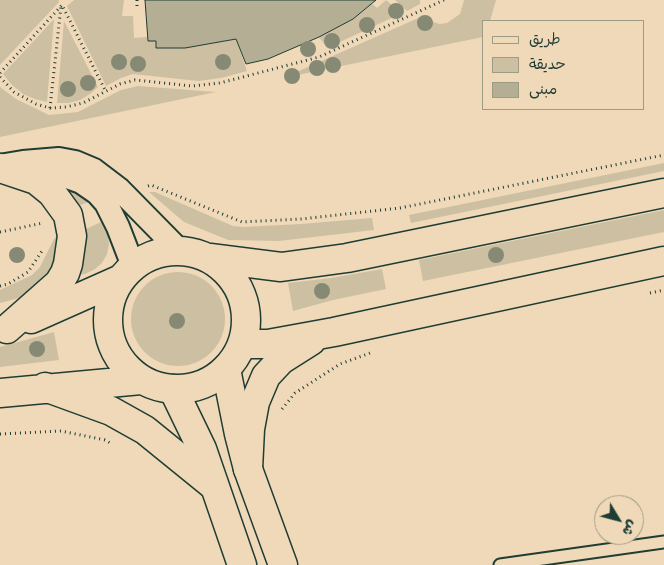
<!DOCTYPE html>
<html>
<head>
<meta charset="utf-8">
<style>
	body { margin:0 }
	#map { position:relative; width:664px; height:565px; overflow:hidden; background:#efd9b8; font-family:Delius,"Playpen Sans Arabic",sans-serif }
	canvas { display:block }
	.legend { position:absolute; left:482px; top:20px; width:162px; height:90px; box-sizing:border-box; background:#efd9b8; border:1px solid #9c9b83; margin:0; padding:6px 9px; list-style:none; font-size:15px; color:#1f3d34 }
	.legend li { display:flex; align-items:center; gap:10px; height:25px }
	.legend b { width:25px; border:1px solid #9c9b83 }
	.north { position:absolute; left:594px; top:495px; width:50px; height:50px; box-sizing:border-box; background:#efd9b8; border:1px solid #9c9b83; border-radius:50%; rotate:127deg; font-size:14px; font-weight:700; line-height:20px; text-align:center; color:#1f3d34 }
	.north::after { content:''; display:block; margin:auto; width:18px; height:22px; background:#1f3d34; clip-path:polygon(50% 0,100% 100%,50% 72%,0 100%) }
</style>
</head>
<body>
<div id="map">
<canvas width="664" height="565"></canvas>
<ul class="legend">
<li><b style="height:6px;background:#efd9b8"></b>طريق</li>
<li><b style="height:14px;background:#cdc0a2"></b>حديقة</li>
<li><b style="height:14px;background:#b4ae94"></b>مبنى</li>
</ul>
<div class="north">ش</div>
</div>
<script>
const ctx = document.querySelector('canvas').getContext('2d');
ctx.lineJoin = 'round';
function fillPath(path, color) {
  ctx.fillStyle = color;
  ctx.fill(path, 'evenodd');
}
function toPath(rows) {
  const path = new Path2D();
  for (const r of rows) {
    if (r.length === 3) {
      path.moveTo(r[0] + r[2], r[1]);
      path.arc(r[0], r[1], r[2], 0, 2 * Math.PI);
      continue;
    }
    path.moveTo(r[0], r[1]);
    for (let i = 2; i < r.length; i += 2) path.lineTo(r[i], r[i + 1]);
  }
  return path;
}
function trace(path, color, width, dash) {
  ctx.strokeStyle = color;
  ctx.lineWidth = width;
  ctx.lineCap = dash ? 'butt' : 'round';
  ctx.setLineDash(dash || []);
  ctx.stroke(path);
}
fillPath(toPath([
	[0,0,59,0,59,2,0,65],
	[74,0,124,0,122,16,133,16,134,38,147,37,148,41,156,41,157,48,185,48,236,39,247,71,221,78,198,81,133,74,121,78,106,86,67,6],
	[386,0,397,9,399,13,396,16,327,48,319,37,353,19,371,3,377,8],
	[395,0,420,0,420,4,407,11],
	[464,0,496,0,490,21,483,21,483,37,283,78,425,15,431,21,439,24,447,23,460,14],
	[54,19,47,102,35,99,23,94,12,85,3,74],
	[64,21,98,87,90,94,80,100,69,103,57,103],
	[138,86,216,92,0,137,0,87,16,99,49,115,78,112,121,90],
	[664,163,664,171,411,223,409,215],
	[55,179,92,201,75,207],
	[149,192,155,192,233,226,243,227,301,224,372,218,374,230,279,241,228,240,184,222],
	[664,210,664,232,423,281,419,260],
	[103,221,108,234,109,244,107,254,102,263,95,269,85,274,75,275,82,231],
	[61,230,59,264,33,292,19,298,0,303,0,290,32,275,40,267,54,239],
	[382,269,386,289,333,300,293,311,288,283,331,278],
	[178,319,47],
	[54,332,59,360,0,367,0,347]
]), '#cdc0a2');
const building = toPath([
	[145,0,376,0,353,19,319,37,268,59,246,64,236,39,185,48,156,48,156,41,148,41,145,0]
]);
fillPath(building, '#b4ae94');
trace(building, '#1f3d34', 1);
const service = toPath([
	[500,565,664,542]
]);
const minor = toPath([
	[0,166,23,162,59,159,75,162,94,170,119,189,179,250],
	[36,166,81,182,97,193,106,203,118,227,133,266]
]);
const tertiary = toPath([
	[226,369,239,434,248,469,283,565],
	[173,389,202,449,242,565]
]);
const trunk = toPath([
	[0,168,36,180,52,193,68,215,72,236,68,264,65,273,59,283,7,329],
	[177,320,69],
	[210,258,281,267,347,258,664,193],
	[31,319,121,279],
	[242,344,268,344,334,332,664,261],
	[45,387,111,411,145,430,214,486],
	[0,393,141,380],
	[248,469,250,429,255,402,266,376,281,360,311,341]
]);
trace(service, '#1f3d34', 15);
trace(minor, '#1f3d34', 26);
trace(tertiary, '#1f3d34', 31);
trace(trunk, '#1f3d34', 31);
trace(toPath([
	[137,6,137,0],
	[0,73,62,5,106,92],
	[0,77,14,92,36,104,50,108,66,107,83,103,120,84,135,80,192,86,220,83,319,57,444,0],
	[50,108,61,6],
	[148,186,151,185,242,222,301,219,400,208,664,155],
	[0,232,43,223],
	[0,286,8,284,28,272,42,251],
	[650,293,664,290],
	[282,409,295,393,340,364,373,352],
	[0,434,61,431,105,440,112,444]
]), '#1f3d34', 3, [1, 4]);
trace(service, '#efd9b8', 11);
trace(minor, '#efd9b8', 22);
trace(tertiary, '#efd9b8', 28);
trace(trunk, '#efd9b8', 28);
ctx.fillStyle = '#868a75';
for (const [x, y] of [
	[396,11],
	[425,23],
	[367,25],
	[332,41],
	[308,49],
	[119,62],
	[223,62],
	[138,64],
	[333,65],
	[317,68],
	[292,76],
	[88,83],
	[68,89],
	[17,255],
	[496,255],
	[322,291],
	[177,321],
	[37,349]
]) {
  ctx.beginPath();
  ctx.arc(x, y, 8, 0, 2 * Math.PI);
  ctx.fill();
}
</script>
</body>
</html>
